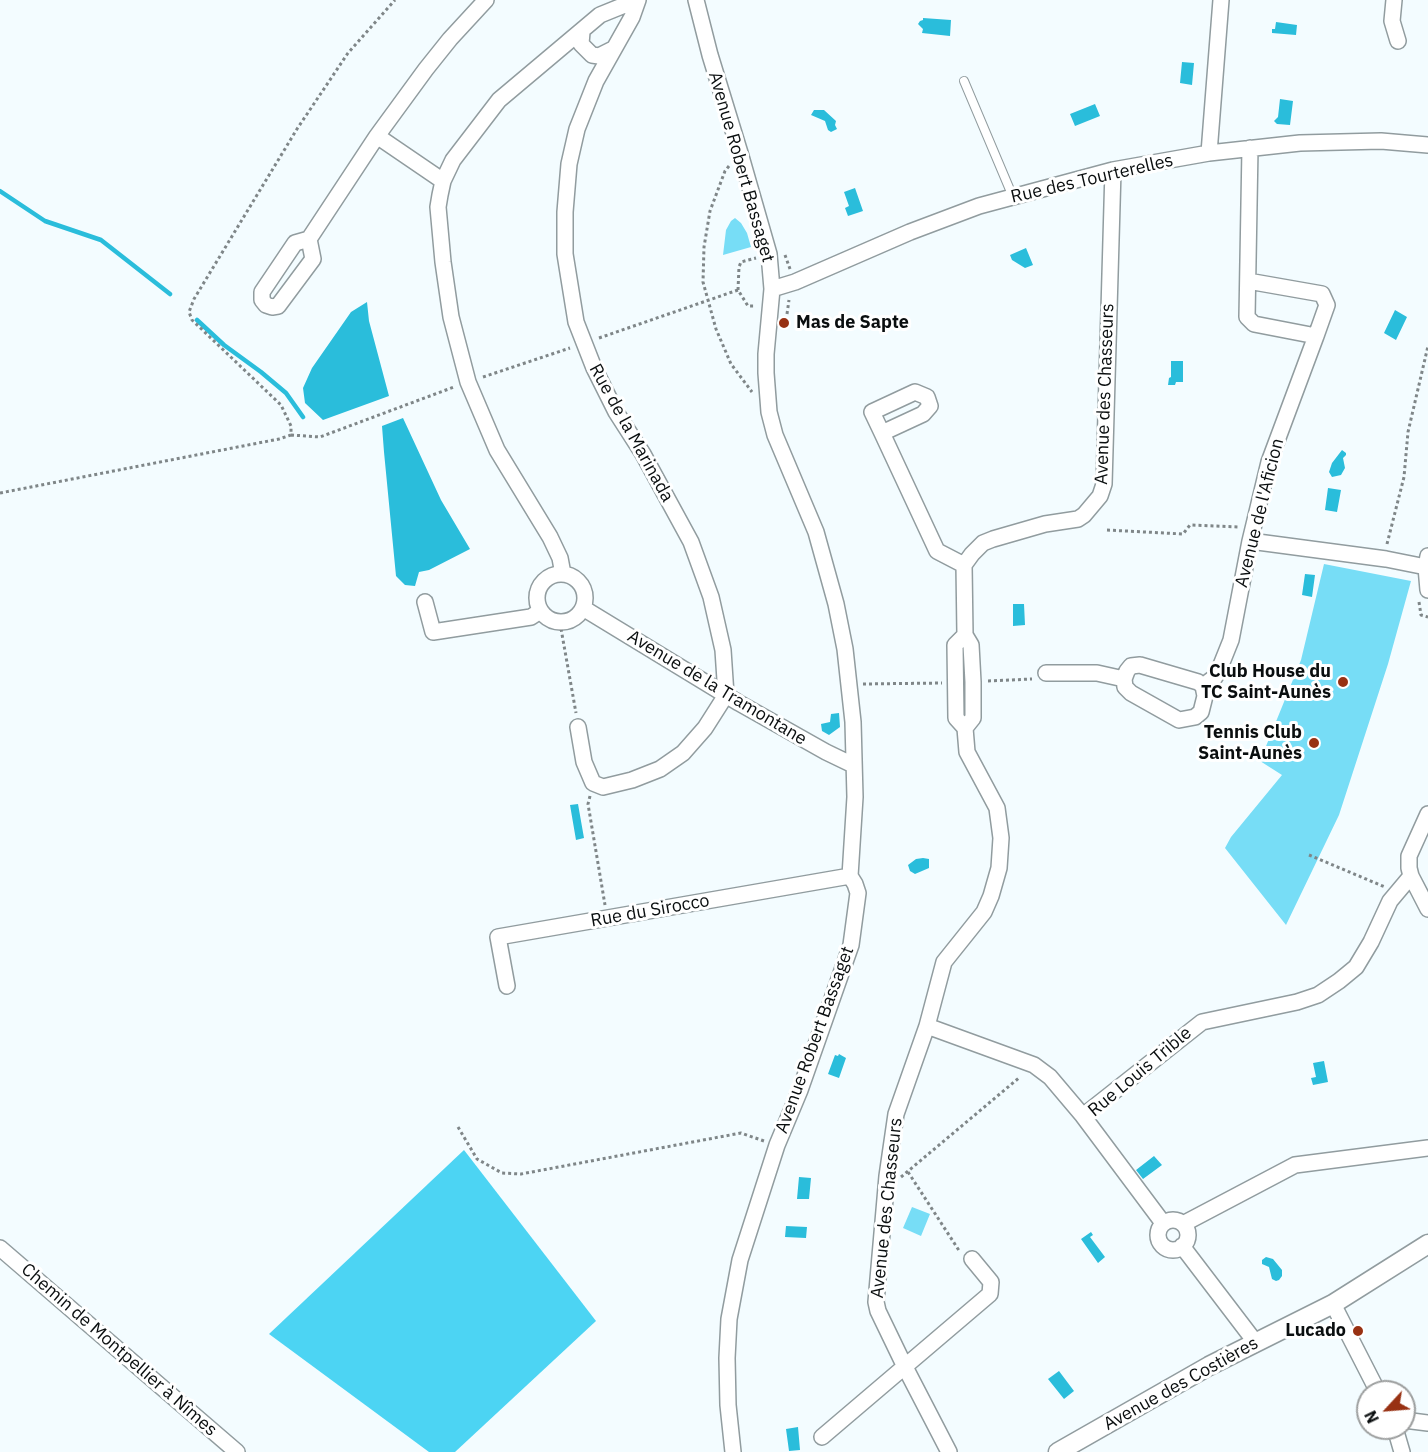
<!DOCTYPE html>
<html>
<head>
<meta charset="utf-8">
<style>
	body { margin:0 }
	#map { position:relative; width:1428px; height:1452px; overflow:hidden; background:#f3fcff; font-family:"IBM Plex Sans",sans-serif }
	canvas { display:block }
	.north { position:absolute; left:1356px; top:1380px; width:60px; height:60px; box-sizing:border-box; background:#fff; border:2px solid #9d9f9f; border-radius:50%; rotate:244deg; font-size:16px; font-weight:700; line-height:24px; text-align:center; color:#0a0e0f }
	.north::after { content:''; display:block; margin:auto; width:21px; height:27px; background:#983113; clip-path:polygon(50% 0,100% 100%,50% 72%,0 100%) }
</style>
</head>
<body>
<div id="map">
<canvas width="1428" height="1452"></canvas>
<div class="north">N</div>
</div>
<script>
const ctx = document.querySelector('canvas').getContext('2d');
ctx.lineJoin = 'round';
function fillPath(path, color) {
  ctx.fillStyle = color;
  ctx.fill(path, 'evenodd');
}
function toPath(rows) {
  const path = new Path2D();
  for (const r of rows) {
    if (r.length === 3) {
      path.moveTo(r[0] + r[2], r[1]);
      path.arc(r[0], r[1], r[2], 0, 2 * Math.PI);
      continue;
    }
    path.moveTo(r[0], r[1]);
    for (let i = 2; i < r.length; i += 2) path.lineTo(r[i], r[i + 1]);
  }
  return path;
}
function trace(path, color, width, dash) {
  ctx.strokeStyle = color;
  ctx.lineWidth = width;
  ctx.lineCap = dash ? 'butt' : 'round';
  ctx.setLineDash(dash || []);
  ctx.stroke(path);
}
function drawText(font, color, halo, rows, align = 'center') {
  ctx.font = font + ' "IBM Plex Sans",sans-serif';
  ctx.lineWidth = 6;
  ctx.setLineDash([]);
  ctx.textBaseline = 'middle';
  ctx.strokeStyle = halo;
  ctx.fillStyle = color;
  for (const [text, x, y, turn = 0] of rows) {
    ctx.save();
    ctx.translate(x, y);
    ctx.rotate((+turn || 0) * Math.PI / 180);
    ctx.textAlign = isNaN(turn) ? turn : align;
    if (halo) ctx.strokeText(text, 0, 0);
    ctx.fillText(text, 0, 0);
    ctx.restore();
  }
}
fillPath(toPath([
	[735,218,741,223,747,233,751,247,723,255,726,230,731,221],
	[1324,564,1411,581,1388,664,1339,815,1286,925,1225,848,1231,837,1282,775,1260,761,1301,660],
	[912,1207,930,1214,921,1236,903,1228]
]), '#77ddf6');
fillPath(toPath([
	[464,1150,596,1321,455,1452,429,1452,269,1334]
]), '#4cd4f3');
fillPath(toPath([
	[923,18,951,20,950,36,922,33,923,29,918,24,920,21,923,20],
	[1276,22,1297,25,1296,35,1272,33,1272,29,1275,29],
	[1182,62,1194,63,1192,85,1180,83],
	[1280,99,1293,101,1290,125,1277,124,1274,121,1278,117],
	[1095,104,1100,116,1075,126,1070,114],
	[814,110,824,110,836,121,835,125,837,129,831,132,828,130,825,121,811,115],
	[855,188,863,211,848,216,845,208,849,206,844,192],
	[1026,248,1033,265,1025,268,1012,260,1010,255],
	[367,302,369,321,389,396,323,420,305,403,303,388,312,368,351,312],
	[1395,310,1407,317,1396,340,1384,333],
	[1171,361,1183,361,1183,382,1176,382,1175,385,1168,385,1169,378,1171,377],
	[403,418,441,500,470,549,429,570,419,572,415,586,405,585,396,576,384,452,382,426],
	[1342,450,1346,453,1346,455,1343,458,1345,468,1341,475,1332,477,1329,472,1332,463],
	[1328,488,1341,490,1337,512,1325,510],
	[1305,574,1315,575,1312,597,1302,595],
	[1013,604,1024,604,1025,625,1013,626],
	[839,713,840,727,829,735,822,731,821,724,830,722,831,714],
	[578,804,584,838,576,840,570,805],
	[923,858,929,859,929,868,915,874,910,871,908,865,916,859],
	[839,1054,846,1058,839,1078,828,1074,835,1055,838,1056],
	[1324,1061,1328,1082,1313,1085,1311,1078,1316,1077,1313,1063],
	[1154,1156,1162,1165,1143,1179,1136,1170],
	[799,1177,811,1178,809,1199,797,1199],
	[786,1226,807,1227,806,1238,785,1237],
	[1091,1232,1093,1235,1090,1237,1105,1257,1098,1263,1081,1239],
	[1266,1257,1273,1259,1282,1270,1282,1276,1279,1280,1276,1281,1272,1279,1269,1267,1262,1264,1262,1260],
	[1059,1371,1074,1391,1064,1399,1048,1379],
	[798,1427,800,1450,789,1451,786,1429]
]), '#2abddb');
trace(toPath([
	[0,191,45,221,101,240,170,294],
	[197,320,224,345,261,372,286,393,303,417]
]), '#2abddb', 4.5);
const service = toPath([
	[964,81,1013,197]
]);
const minor = toPath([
	[696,0,710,55,740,153,769,254,772,289,766,354,766,373,769,412,775,435,816,532,836,604,845,649,853,722,855,797,850,876,855,884,858,893,851,945,800,1090,777,1145,740,1260,729,1319,727,1358,728,1405,733,1452],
	[1394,0,1392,21,1398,41],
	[582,32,581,44,592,55,599,56,613,49],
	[377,136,443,181],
	[1209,153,1221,0],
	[309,239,313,259,278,306,272,307,266,305,262,300,262,292,295,243,309,239,377,136,426,69,450,39,486,0],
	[1248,281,1322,294,1327,305,1316,336,1254,324,1247,317,1250,148],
	[772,289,795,282,910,232,979,206,1113,170,1209,153,1300,143,1381,141,1428,145],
	[882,433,923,414,930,406,927,397,915,392,872,412,882,433,937,551,964,565],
	[1250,541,1386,559,1426,567],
	[1428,556,1426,567,1428,590],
	[561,598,24],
	[563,574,560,558,550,537,497,450,468,382,451,317,443,262,438,207,440,195,443,181,453,160,499,100,600,15,637,0],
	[425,602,433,632,531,617,540,611],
	[583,608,739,703,826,752,853,765],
	[1140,665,1198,682,1203,686,1205,696,1201,712,1195,717,1179,720,1131,693,1125,687,1124,679,1127,671,1131,666,1140,665],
	[1046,673,1097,673,1124,679],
	[1203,686,1215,677,1219,670,1231,640,1250,541,1269,462,1316,336],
	[578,727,584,762,593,783,603,787,632,780,660,769,683,753,705,728,726,695,723,650,711,597,691,542,643,454,616,412,594,368,576,322,565,254,565,212,569,164,577,129,596,81,632,17,638,0],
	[965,728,973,718,973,682,971,645,965,635,964,565,972,554,983,543,993,539,1045,524,1078,519,1084,515,1100,496,1104,484,1113,170],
	[1428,814,1409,856,1409,868,1411,876,1428,909],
	[507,986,498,937,850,876],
	[927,1026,1034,1065,1050,1077,1083,1116],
	[1173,1235,15],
	[1163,1223,1083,1116,1202,1022,1297,1002,1318,995,1339,981,1356,967,1371,942,1390,901,1411,876],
	[1183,1224,1295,1165,1428,1148],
	[1182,1246,1256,1343],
	[0,1248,237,1452],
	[1333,1304,1378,1392],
	[1404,1420,1428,1423],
	[1395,1428,1402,1452],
	[822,1437,990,1294,991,1282,972,1259],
	[949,1452,905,1367,878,1311,876,1302,887,1176,896,1114,927,1026,944,962,984,912,991,896,999,868,1001,838,997,808,967,752,965,728,956,718,955,645,965,635]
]);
const tertiary = toPath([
	[1058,1452,1209,1366,1333,1304,1428,1244]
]);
trace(service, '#919c9f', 10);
trace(minor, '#919c9f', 18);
trace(tertiary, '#919c9f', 21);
trace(toPath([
	[729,166,725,171,710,211,704,247,703,282,716,329,731,364,752,392],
	[785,255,790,269],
	[738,290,739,267,741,262,756,258],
	[787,314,789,300],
	[599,338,738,290,748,306,755,306],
	[483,377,570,348],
	[291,435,320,437,454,387],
	[0,493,279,439,291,435,291,426,281,405,192,320,189,312,194,299,297,129,348,53,395,0],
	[1107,530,1183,534,1190,525,1240,527],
	[1387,544,1404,477,1408,432,1428,346],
	[1419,602,1421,615,1428,617],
	[560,623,576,713],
	[988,681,1032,679],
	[863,684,942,683],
	[590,796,588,804,605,905],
	[1309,855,1385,887],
	[458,1127,477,1159,502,1173,521,1174,741,1133,764,1141],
	[908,1172,960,1252],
	[901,1177,1020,1077]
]), '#7f8688', 3, [3, 3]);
trace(service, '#fff', 8);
trace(minor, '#fff', 15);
trace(tertiary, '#fff', 18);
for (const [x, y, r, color] of [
	[784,323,6,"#983113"],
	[1343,682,6,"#983113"],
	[1314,743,6,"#983113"],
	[1358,1331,6,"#983113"]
]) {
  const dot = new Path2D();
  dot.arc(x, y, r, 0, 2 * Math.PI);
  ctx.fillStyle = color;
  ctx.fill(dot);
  trace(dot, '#fff', 2);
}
drawText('18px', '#0a0e0f', '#fff', [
	["Avenue Robert Bassaget",741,167,74],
	["Rue des Tourterelles",1092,179,-13],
	["Avenue des Chasseurs",1105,394,-88],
	["Rue de la Marinada",631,433,61],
	["Avenue de l'Aficion",1260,513,-76],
	["Avenue de la Tramontane",717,688,31],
	["Rue du Sirocco",650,911,-10],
	["Avenue Robert Bassaget",815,1040,-70],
	["Rue Louis Trible",1140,1072,-40],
	["Avenue des Chasseurs",887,1208,-84],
	["Chemin de Montpellier à Nîmes",119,1350,41],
	["Avenue des Costières",1181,1384,-29]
]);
drawText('bold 18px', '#0a0e0f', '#fff', [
	["Mas de Sapte",796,323,"left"],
	["Club House du",1331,672],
	["TC Saint-Aunès",1331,693],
	["Tennis Club",1302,733],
	["Saint-Aunès",1302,754],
	["Lucado",1346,1331]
], 'right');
</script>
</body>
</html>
